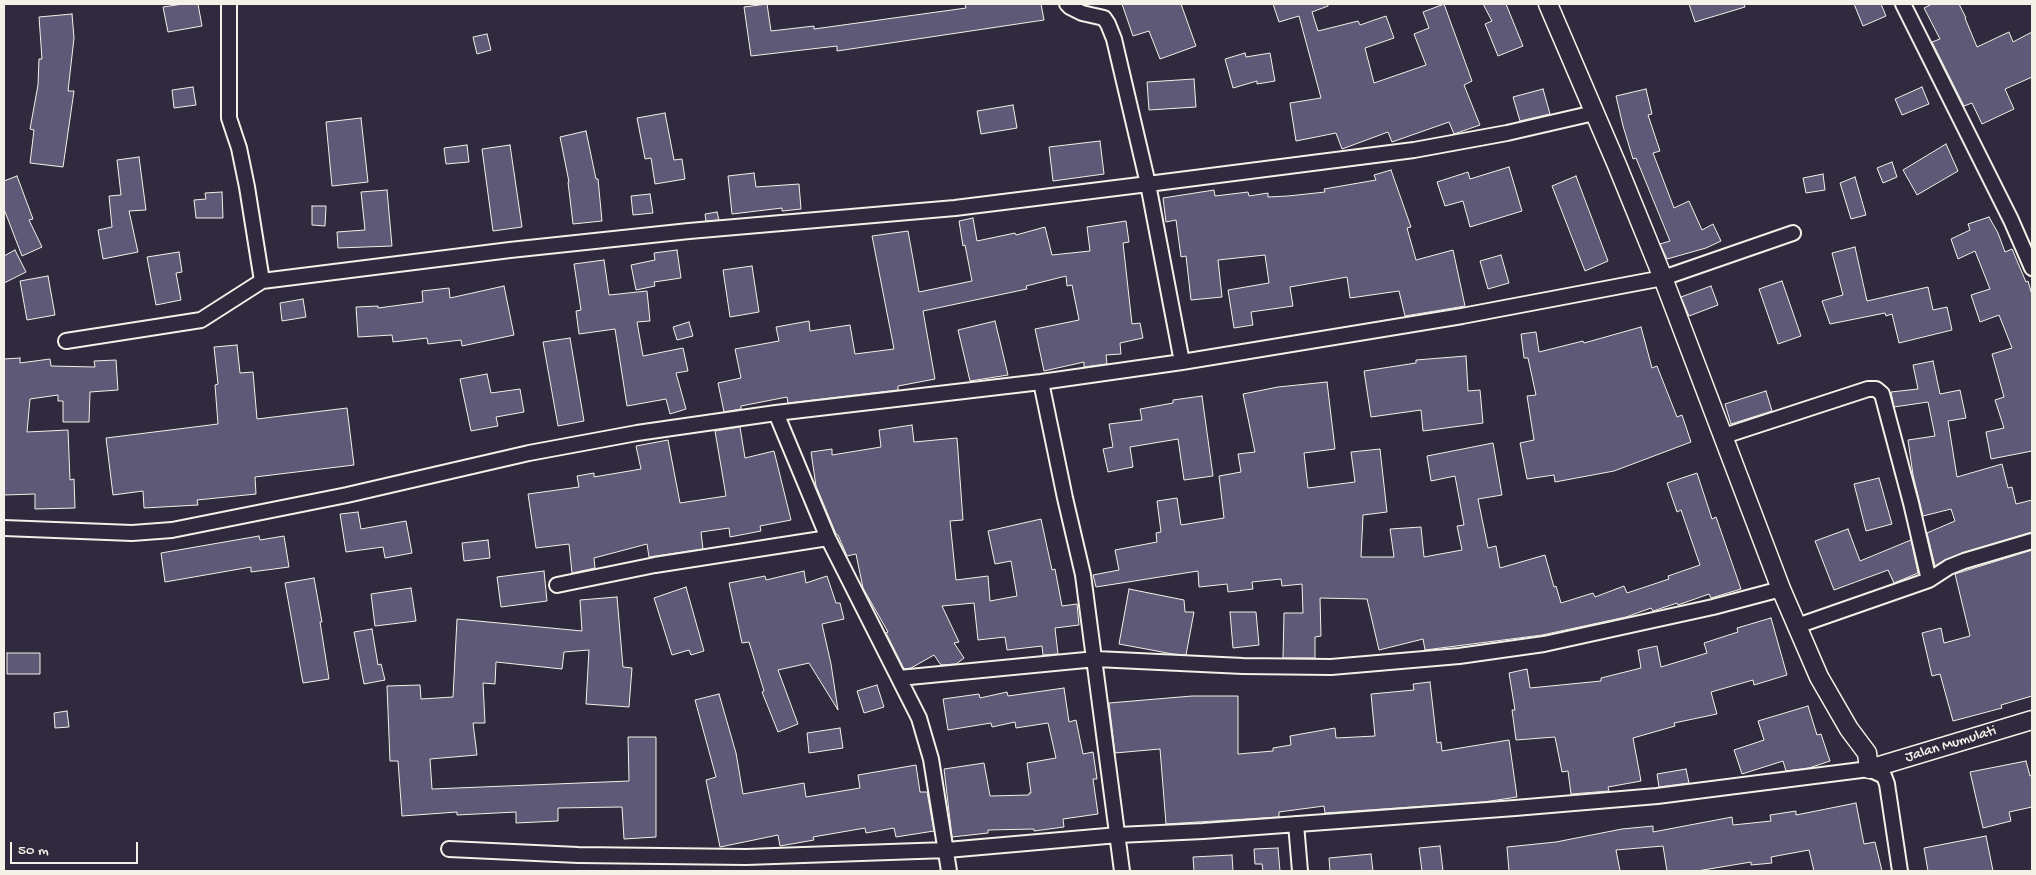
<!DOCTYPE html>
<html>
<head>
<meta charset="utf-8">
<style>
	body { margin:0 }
	#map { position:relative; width:2036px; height:875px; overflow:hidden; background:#2f2a3d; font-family:"Gochi Hand",sans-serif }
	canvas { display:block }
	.frame { position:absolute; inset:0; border:5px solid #f4f1e8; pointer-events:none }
	.scale { position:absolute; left:10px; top:842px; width:128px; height:22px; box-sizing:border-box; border:2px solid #f4f1e8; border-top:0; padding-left:6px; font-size:15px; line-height:18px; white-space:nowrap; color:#f4f1e8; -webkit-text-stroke:4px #2f2a3d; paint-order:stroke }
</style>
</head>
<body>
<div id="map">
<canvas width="2036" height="875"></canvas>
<div class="frame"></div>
<div class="scale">50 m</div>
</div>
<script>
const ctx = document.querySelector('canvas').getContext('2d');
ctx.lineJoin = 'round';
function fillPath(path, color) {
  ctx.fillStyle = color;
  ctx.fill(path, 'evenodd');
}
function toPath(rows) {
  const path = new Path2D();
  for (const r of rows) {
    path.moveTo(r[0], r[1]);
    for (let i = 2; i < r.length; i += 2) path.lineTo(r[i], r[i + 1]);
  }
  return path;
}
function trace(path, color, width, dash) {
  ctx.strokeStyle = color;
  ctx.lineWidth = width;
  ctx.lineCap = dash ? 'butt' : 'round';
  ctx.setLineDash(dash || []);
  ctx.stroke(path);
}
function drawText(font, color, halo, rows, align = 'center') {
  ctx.font = font + ' "Gochi Hand",sans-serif';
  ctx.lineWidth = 4;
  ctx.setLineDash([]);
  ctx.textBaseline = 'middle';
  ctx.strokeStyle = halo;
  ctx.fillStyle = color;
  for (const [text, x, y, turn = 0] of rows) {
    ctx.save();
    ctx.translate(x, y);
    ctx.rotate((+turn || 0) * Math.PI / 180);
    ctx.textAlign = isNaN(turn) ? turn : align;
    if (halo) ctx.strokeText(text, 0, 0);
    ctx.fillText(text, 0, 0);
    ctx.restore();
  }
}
const building = toPath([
	[183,4,198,4,202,26,168,32,163,7,183,4],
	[767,4,771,31,814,26,814,29,966,8,965,4,1041,4,1044,20,837,51,837,46,751,56,744,7,767,4],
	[1122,4,1181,4,1196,46,1160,59,1149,31,1133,36,1122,4],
	[1273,4,1328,4,1328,6,1312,12,1318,31,1358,21,1360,25,1386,16,1394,38,1365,48,1374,83,1426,65,1414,34,1429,28,1423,12,1444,4,1472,81,1464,85,1480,125,1454,134,1449,122,1392,142,1388,132,1342,149,1336,133,1296,141,1290,103,1321,98,1299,16,1279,22,1273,4],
	[1483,4,1506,4,1523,46,1498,56,1485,24,1492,21,1483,4],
	[1689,4,1744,4,1745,7,1695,22,1689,4],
	[1854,4,1881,4,1886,16,1863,26,1854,4],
	[1932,4,1959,4,1966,18,1965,18,1977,47,2009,32,2013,42,2032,32,2032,77,2005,89,2014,109,1982,124,1972,103,1964,106,1932,42,1940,39,1924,8,1932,4],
	[72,14,74,38,68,91,74,91,63,167,30,163,34,130,30,129,38,85,39,59,42,59,39,17,72,14],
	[487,34,491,50,477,54,473,37,487,34],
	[1245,53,1246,57,1270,53,1275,81,1257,84,1257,81,1233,88,1225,59,1245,53],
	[1194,79,1196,107,1149,110,1147,82,1194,79],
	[193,87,196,105,174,108,172,90,193,87],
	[1922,87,1929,104,1902,115,1895,99,1922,87],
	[1543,89,1550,114,1520,121,1513,97,1543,89],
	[1646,89,1652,114,1648,115,1660,151,1653,153,1674,208,1689,201,1702,230,1713,224,1721,241,1706,248,1667,259,1660,244,1670,241,1636,158,1633,159,1623,126,1616,96,1646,89],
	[1013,105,1017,128,981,134,977,111,1013,105],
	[665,113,674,160,682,159,685,179,655,184,651,158,645,159,637,118,665,113],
	[361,118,368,182,332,186,326,122,361,118],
	[586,131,596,179,598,179,602,221,573,224,568,182,569,182,560,137,586,131],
	[1100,141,1104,174,1053,181,1049,147,1100,141],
	[1946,144,1958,171,1917,195,1903,170,1946,144],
	[467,145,469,162,446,164,444,148,467,145],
	[510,145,522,227,493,231,482,149,510,145],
	[139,157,146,210,129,211,138,252,103,259,98,230,112,227,109,196,121,195,117,160,139,157],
	[1892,162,1897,177,1883,183,1877,168,1892,162],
	[1509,167,1522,211,1470,227,1463,201,1445,206,1437,182,1468,172,1470,179,1509,167],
	[1391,170,1411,227,1407,228,1416,260,1453,250,1465,306,1405,316,1399,291,1350,298,1347,277,1290,287,1293,306,1251,312,1253,325,1234,328,1228,290,1269,283,1265,255,1218,260,1222,297,1191,300,1186,256,1181,257,1176,220,1166,222,1163,198,1214,190,1215,196,1248,192,1249,196,1268,193,1268,197,1288,196,1325,192,1324,189,1376,180,1374,175,1391,170],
	[754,173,756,187,799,184,801,209,782,211,782,208,732,214,728,176,754,173],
	[1823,174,1825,190,1806,193,1803,178,1823,174],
	[17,176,33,219,29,220,42,247,22,256,4,209,4,181,17,176],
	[1576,176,1608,261,1585,271,1552,186,1576,176],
	[1855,177,1866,215,1851,219,1840,183,1855,177],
	[387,190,392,246,338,248,337,232,365,230,361,192,387,190],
	[222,192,223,218,196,218,194,200,206,199,205,193,222,192],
	[650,194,653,213,633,215,631,196,650,194],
	[312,206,326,206,325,226,312,225,312,206],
	[717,212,719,220,706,221,705,214,717,212],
	[1989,217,1998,233,2005,252,2012,249,2026,282,2028,281,2032,295,2032,451,1991,459,1986,432,2004,428,1995,400,2004,397,1992,354,2012,348,1999,315,1980,322,1971,295,1990,289,1975,251,1958,259,1951,239,1970,230,1968,224,1989,217],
	[973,218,977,241,1015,233,1016,235,1045,227,1052,255,1090,251,1087,227,1126,221,1129,242,1123,243,1132,324,1140,323,1143,338,1120,343,1121,354,1106,355,1107,364,1084,367,1084,362,1044,371,1035,329,1079,320,1072,285,1067,286,1066,276,1026,286,1027,289,923,311,935,379,898,386,898,390,788,403,787,397,741,406,741,409,724,412,718,383,741,378,735,349,779,341,776,327,809,321,810,331,850,325,855,354,894,349,872,236,908,231,919,292,972,281,965,245,963,246,959,221,973,218],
	[1855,247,1867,301,1928,287,1933,310,1947,307,1952,330,1899,343,1892,314,1886,316,1885,313,1830,324,1822,301,1843,295,1832,253,1855,247],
	[15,250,26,272,4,283,4,256,15,250],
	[677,250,681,278,654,282,655,286,636,290,631,265,655,260,654,253,677,250],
	[179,252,182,272,176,273,181,300,156,305,147,257,179,252],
	[1501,255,1509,283,1488,289,1480,261,1501,255],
	[604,260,609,295,647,291,650,321,637,322,643,356,683,348,688,371,676,373,686,409,670,414,666,399,627,406,615,329,579,334,576,311,581,310,574,264,604,260],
	[752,266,759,312,730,317,723,270,752,266],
	[48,276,55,315,27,320,20,281,48,276],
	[1782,281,1801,336,1778,344,1759,289,1782,281],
	[504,286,514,335,462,346,461,340,428,344,427,338,393,342,392,335,358,337,356,307,378,306,378,308,423,302,422,291,449,288,450,298,504,286],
	[1711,286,1718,305,1689,316,1681,297,1711,286],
	[303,299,306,317,282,321,280,303,303,299],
	[995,321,1008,375,970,381,958,330,995,321],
	[689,322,693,336,677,340,673,327,689,322],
	[1641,327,1652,368,1657,366,1677,417,1682,415,1691,442,1614,471,1555,482,1554,475,1527,479,1520,443,1534,440,1527,396,1536,395,1528,358,1524,358,1521,334,1536,332,1539,352,1583,341,1584,343,1641,327],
	[570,338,584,421,558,426,543,342,570,338],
	[237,345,240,373,253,372,257,419,347,408,354,465,255,477,256,494,197,500,198,505,144,508,143,491,113,495,106,438,218,424,215,385,218,384,214,347,237,345],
	[1466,356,1468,391,1480,390,1483,423,1423,431,1421,410,1371,417,1364,371,1416,363,1416,360,1466,356],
	[20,358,20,363,50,359,51,366,95,367,94,361,116,360,118,390,90,392,89,422,63,422,63,401,58,401,58,395,30,399,27,432,68,430,70,480,74,479,75,508,35,509,35,494,4,495,4,359,20,358],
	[1933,361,1940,394,1960,390,1966,418,1948,421,1957,477,2002,464,2008,488,2012,487,2016,504,2032,500,2032,532,1962,553,1935,566,1927,533,1955,521,1951,509,1923,516,1913,475,1908,440,1935,436,1928,402,1894,407,1891,392,1918,389,1913,365,1933,361],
	[487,374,491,393,520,389,524,412,496,417,498,426,471,431,460,379,487,374],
	[1327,382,1335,449,1304,453,1308,488,1355,482,1351,452,1380,449,1387,512,1363,515,1361,557,1394,557,1390,529,1421,527,1424,557,1462,550,1457,526,1464,525,1455,476,1431,481,1427,456,1493,443,1502,495,1478,499,1488,548,1496,546,1500,568,1545,555,1554,587,1556,586,1561,603,1593,593,1595,597,1624,586,1627,593,1669,579,1668,576,1700,565,1681,510,1677,512,1667,483,1697,473,1712,519,1716,517,1741,589,1711,598,1709,594,1678,605,1677,603,1653,611,1651,608,1626,617,1542,635,1425,650,1423,639,1379,650,1367,599,1320,598,1321,636,1315,637,1315,658,1283,658,1284,613,1303,613,1302,584,1282,586,1281,579,1252,582,1253,589,1228,592,1227,584,1199,587,1198,571,1096,587,1093,575,1119,570,1115,550,1157,542,1156,533,1161,532,1157,501,1177,498,1181,525,1224,518,1219,476,1241,472,1238,454,1255,452,1243,394,1278,387,1327,382],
	[1766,391,1772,411,1731,424,1725,404,1766,391],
	[1202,396,1213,476,1184,480,1178,439,1130,447,1133,467,1108,472,1103,449,1113,447,1109,424,1142,420,1140,409,1173,403,1173,400,1202,396],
	[912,425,914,442,957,438,963,520,950,521,956,580,988,576,990,601,1017,596,1011,561,995,564,988,531,1041,519,1052,570,1055,569,1062,606,1077,604,1079,625,1055,628,1058,654,1043,655,1042,646,1007,650,1005,637,978,640,974,603,942,606,959,642,954,643,964,658,956,664,941,665,934,655,911,668,904,669,886,633,888,632,863,588,856,554,847,556,838,535,836,534,816,486,811,452,832,449,832,455,881,447,879,430,912,425],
	[740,427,745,458,774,451,791,520,760,526,761,531,730,537,729,528,701,532,703,549,649,557,647,544,594,558,595,568,572,573,569,544,536,548,528,494,579,487,577,476,594,473,594,477,641,469,636,446,668,440,680,503,726,496,715,431,740,427],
	[1879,478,1892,524,1866,531,1854,484,1879,478],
	[358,512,361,529,406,521,412,553,385,558,383,547,346,552,340,514,358,512],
	[1848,529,1860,561,1911,540,1918,573,1894,583,1888,570,1834,590,1815,541,1848,529],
	[259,536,260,540,284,536,289,567,251,572,251,567,165,582,161,553,259,536],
	[488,540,490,558,464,561,462,543,488,540],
	[2032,550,2032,696,2001,705,2002,708,1953,721,1940,674,1932,676,1922,633,1941,628,1944,643,1970,636,1955,574,2032,550],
	[544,571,547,601,501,607,497,577,544,571],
	[804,571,806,583,827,576,836,603,840,603,844,619,822,624,831,664,838,710,809,663,778,670,798,724,778,732,762,692,764,691,749,642,742,643,729,583,765,576,766,580,804,571],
	[314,578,322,622,320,622,329,679,303,683,285,583,314,578],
	[686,587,704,651,691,655,689,650,672,655,654,598,686,587],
	[411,588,416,621,375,626,371,594,411,588],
	[1129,589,1184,600,1185,612,1194,612,1186,655,1173,654,1119,644,1129,589],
	[617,597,623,667,632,668,629,707,586,704,589,650,564,652,562,669,496,662,495,684,483,683,485,723,473,723,477,755,430,759,432,789,629,781,628,737,656,737,656,837,624,839,622,807,558,808,558,821,516,823,516,812,457,815,457,812,402,816,398,761,390,761,387,686,420,685,421,699,453,697,457,619,582,631,580,600,617,597],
	[1230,612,1256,612,1259,645,1233,648,1230,612],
	[1771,618,1787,675,1754,685,1753,680,1711,692,1717,714,1674,723,1675,726,1633,738,1641,781,1608,787,1609,791,1571,794,1568,771,1562,772,1555,737,1516,740,1512,710,1515,710,1509,673,1527,669,1530,688,1601,681,1601,678,1641,668,1638,650,1657,646,1661,667,1707,653,1704,643,1738,632,1737,628,1771,618],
	[372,629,378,665,381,664,385,680,364,684,354,632,372,629],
	[7,653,40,653,40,674,7,674,7,653],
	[1430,682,1437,743,1441,742,1442,751,1509,740,1517,797,1484,802,1325,813,1324,806,1279,812,1279,817,1166,824,1160,749,1115,753,1109,703,1192,696,1238,696,1238,754,1273,751,1273,748,1291,745,1290,736,1335,728,1336,738,1375,736,1371,694,1414,690,1413,684,1430,682],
	[877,685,884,707,864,713,857,691,877,685],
	[1064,688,1069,722,1076,720,1083,754,1093,752,1097,779,1093,779,1098,814,1063,819,1064,827,1034,831,1034,829,988,830,988,833,952,837,944,769,984,763,990,796,1029,795,1029,793,1031,793,1027,763,1056,758,1048,723,1016,728,1015,722,992,727,991,723,948,730,943,699,979,694,980,698,1007,692,1008,696,1064,688],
	[719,694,736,753,743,794,804,783,806,797,860,788,858,775,916,765,920,792,927,792,934,831,896,837,894,828,866,833,865,828,813,837,814,840,780,846,778,835,720,847,706,780,716,777,695,700,719,694],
	[1808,706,1817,735,1821,734,1830,761,1809,768,1786,771,1783,761,1742,774,1734,750,1764,740,1758,721,1808,706],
	[67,711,69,727,55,728,54,713,67,711],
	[840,728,843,748,809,753,807,733,840,728],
	[2026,761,2030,776,2032,775,2032,807,2009,812,2011,821,1983,828,1970,772,2026,761],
	[1686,769,1689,783,1659,787,1657,774,1686,769],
	[1856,803,1864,844,1875,842,1882,871,1814,871,1809,850,1771,857,1772,863,1751,865,1751,862,1697,871,1667,871,1663,846,1616,850,1620,871,1509,871,1507,847,1556,842,1622,829,1653,826,1653,832,1732,817,1733,825,1771,821,1770,815,1796,811,1796,815,1856,803],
	[1986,836,1993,871,1928,871,1924,848,1986,836],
	[1440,846,1443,871,1422,871,1419,848,1440,846],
	[1278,848,1280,871,1263,871,1262,864,1255,864,1254,849,1278,848],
	[1371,854,1373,871,1330,871,1329,858,1371,854],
	[1232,855,1233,871,1194,871,1193,857,1232,855]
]);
fillPath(building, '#5e5976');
trace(building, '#f4f1e8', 1);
const minor = toPath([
	[229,4,229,118,239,148,247,187,262,281],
	[1067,4,1070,7,1082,13,1104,18,1108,24,1114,39,1148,184,1182,362],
	[1903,4,2011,220,2032,268],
	[66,341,201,320,262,281,510,250,689,231,955,208,1148,184,1414,150,1507,133,1594,113],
	[1041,382,1065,498,1083,575,1122,871],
	[776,413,828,538,919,718,931,759,949,871],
	[1724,436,1868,389,1876,389,1882,394,1911,503,1929,580,1797,626],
	[4,528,132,533,172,530,347,495,529,453,637,433,776,413,1041,382,1182,362,1462,316,1663,278,1793,233],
	[1929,580,1949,567,1964,561,2032,541],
	[557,585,655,565,828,538],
	[899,678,1096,659,1243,666,1331,667,1459,656,1544,644,1713,607,1781,589],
	[1296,824,1300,871],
	[449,849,578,855,746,857,947,850,1118,835,1203,831,1515,808,1657,796,1869,769,1884,776,1887,784,1900,871]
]);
const tertiary = toPath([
	[1548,4,1617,165,1663,278,1781,589,1819,677,1849,729,1867,753,1869,769,2032,720]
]);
trace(minor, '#f4f1e8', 18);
trace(tertiary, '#f4f1e8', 21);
trace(minor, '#2f2a3d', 14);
trace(tertiary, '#2f2a3d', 18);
drawText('15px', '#f4f1e8', '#2f2a3d', [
	["Jalan Mumulati",1951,745,-17]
]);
</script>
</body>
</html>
